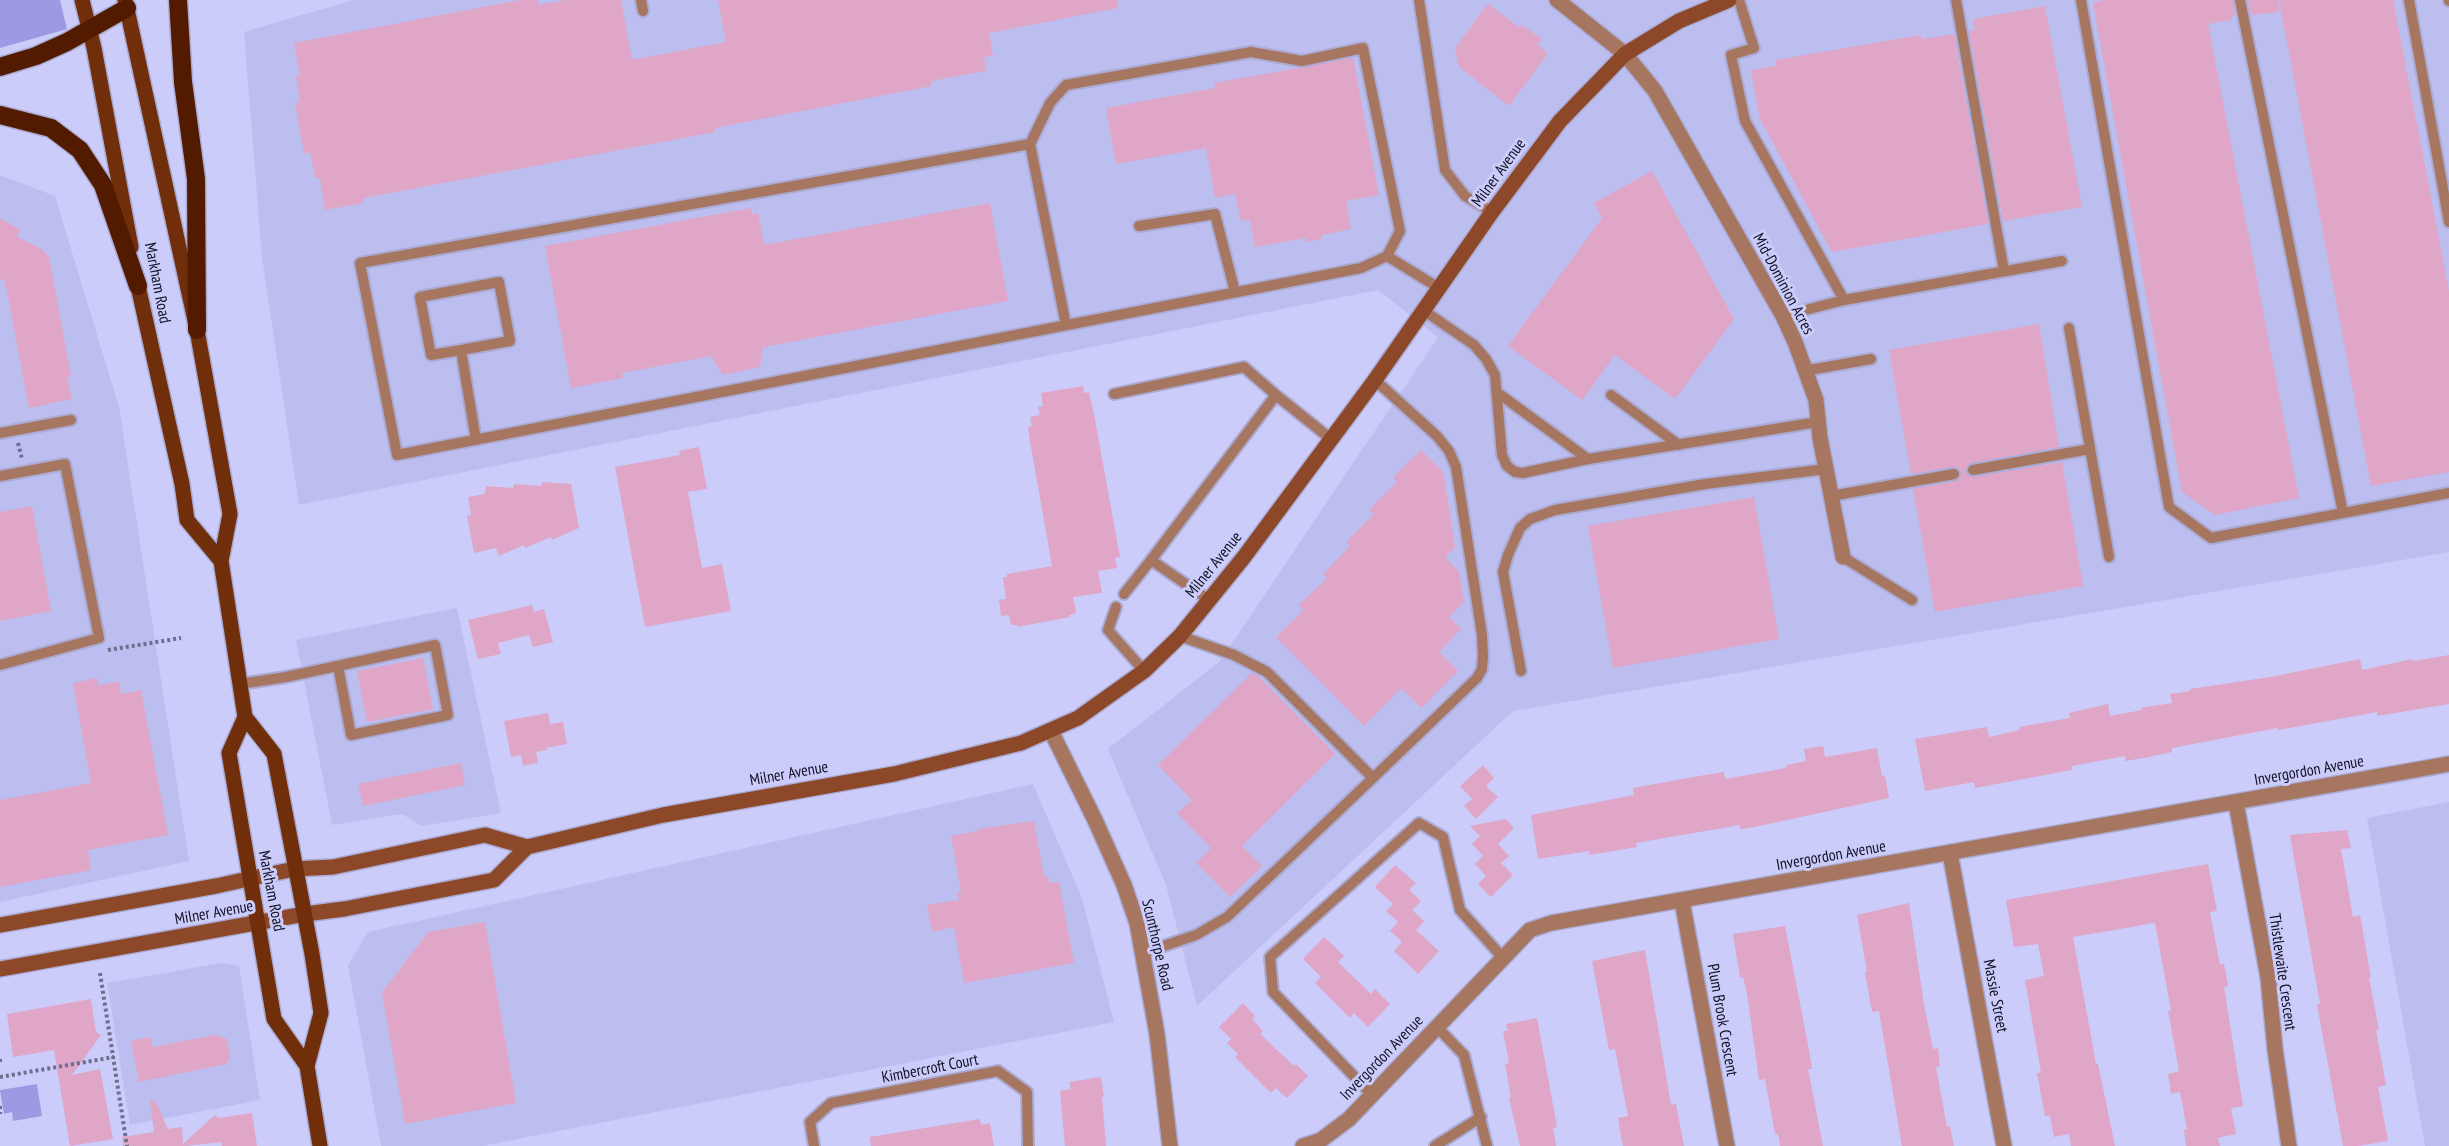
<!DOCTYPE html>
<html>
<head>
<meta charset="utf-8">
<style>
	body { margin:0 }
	canvas { display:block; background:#cbccfa }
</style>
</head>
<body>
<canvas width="2449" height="1146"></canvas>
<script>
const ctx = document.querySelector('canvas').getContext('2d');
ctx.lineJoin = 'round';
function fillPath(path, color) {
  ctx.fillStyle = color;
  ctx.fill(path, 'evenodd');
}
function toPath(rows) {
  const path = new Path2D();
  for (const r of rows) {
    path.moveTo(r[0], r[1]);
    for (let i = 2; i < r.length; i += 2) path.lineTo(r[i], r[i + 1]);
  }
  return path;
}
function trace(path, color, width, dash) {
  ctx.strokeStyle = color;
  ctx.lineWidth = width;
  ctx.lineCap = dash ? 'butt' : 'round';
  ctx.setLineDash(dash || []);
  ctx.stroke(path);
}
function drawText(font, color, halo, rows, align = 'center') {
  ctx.font = font + ' "PT Sans Narrow",sans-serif';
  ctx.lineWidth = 6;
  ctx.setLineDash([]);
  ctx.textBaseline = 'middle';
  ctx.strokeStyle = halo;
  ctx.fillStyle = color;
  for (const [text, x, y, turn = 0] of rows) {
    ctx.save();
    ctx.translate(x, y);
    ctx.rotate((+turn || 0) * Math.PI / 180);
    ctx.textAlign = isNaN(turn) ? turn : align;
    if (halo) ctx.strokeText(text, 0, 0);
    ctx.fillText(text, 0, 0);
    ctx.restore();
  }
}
fillPath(toPath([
	[353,0,2449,0,2449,552,1513,711,1197,1006,1166,885,1108,749,1220,661,1438,337,1378,290,299,505,262,258,244,32],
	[0,175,55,196,119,407,189,861,0,902],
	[457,608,501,813,422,826,402,814,332,825,296,640],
	[1033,784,1082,898,1114,1022,482,1146,381,1146,348,965,368,932],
	[2449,802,2449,1146,2425,1146,2367,818],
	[222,963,239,966,260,1100,130,1125,107,983]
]), '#bdbef0');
fillPath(toPath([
	[0,0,60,0,67,29,0,48],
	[37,1084,42,1116,13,1121,12,1112,4,1114,0,1090]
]), '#9b9ae2');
fillPath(toPath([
	[520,0,537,0,538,5,566,0,621,0,632,60,726,42,718,0,1117,0,1118,8,989,33,993,56,984,57,986,71,931,81,931,86,715,128,715,132,363,198,364,203,325,210,320,178,315,178,310,152,304,154,295,103,300,102,296,76,300,75,294,43],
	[2103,0,2233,0,2235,16,2232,16,2232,20,2208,24,2299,498,2215,515,2182,492,2093,3],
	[2248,0,2278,0,2279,12,2251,15],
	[2279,0,2393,0,2449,291,2449,472,2371,486],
	[1488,4,1520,28,1522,25,1542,39,1537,45,1548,53,1509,106,1459,67,1455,48],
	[2045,6,2082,207,2003,221,1969,31,1975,30,1973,19],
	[1954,34,1988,224,1832,252,1760,119,1751,70,1776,66,1776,60,1921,35,1922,39],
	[1353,58,1379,195,1346,201,1351,229,1322,235,1322,239,1307,242,1306,238,1255,247,1250,220,1241,221,1235,194,1215,198,1206,148,1116,164,1106,108,1215,88,1214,83],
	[1652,171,1734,319,1675,399,1615,355,1582,400,1508,346,1602,218,1594,203],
	[990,203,1008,301,763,347,760,367,723,375,711,356,622,373,623,378,571,388,545,246,751,208,752,214,758,213,764,245],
	[0,219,20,229,17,237,42,249,49,257,71,376,67,377,72,399,29,408,5,281,0,279],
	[2039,324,2059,447,1972,463,1968,465,1966,471,1968,475,1974,477,2062,462,2083,586,1935,612,1913,489,1956,481,1961,473,1959,469,1953,467,1911,474,1889,350],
	[1083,386,1084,393,1089,392,1094,414,1120,557,1115,558,1117,568,1098,571,1102,593,1073,597,1076,613,1069,615,1070,617,1017,627,1017,625,1011,625,1009,615,1001,616,999,600,1006,599,1003,577,1007,577,1007,574,1052,566,1031,447,1028,427,1032,426,1030,417,1040,415,1038,407,1043,406,1041,393],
	[699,447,707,489,688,492,702,568,722,564,731,611,645,627,615,467,680,455,679,451],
	[1421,450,1443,472,1455,547,1445,557,1459,572,1464,602,1449,617,1461,629,1439,652,1458,671,1421,708,1401,688,1364,726,1276,637,1304,610,1299,605,1327,578,1323,574,1350,546,1346,542,1374,514,1369,510,1397,482,1393,477],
	[542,482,571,484,579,528,552,540,551,537,525,548,524,545,499,556,496,548,474,553,467,516,471,515,468,497,485,494,486,486,513,488,514,484,541,486],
	[1754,497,1779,639,1613,668,1588,526],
	[32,506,51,611,0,621,0,512],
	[532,605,534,612,544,609,553,642,533,647,529,635,498,643,501,654,478,659,468,620],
	[2449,655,2449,704,2377,716,2377,712,2278,730,2277,728,2172,748,2172,752,2144,758,2125,761,2125,756,2072,766,2072,770,1975,788,1974,782,1925,791,1915,739,1987,727,1989,737,2020,730,2019,727,2070,718,2069,713,2108,704,2110,716,2142,710,2141,708,2172,703,2170,694,2190,691,2190,689,2270,677,2360,659,2362,670,2412,659,2413,661],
	[423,658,433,709,367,722,357,671],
	[1252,673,1258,676,1335,754,1242,846,1262,866,1230,897,1196,863,1211,848,1177,813,1192,800,1158,765],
	[97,678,98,685,119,682,121,694,141,690,168,835,88,850,91,870,0,887,0,800,91,783,73,683],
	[548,713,550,724,563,722,567,744,546,748,547,750,536,752,538,763,523,766,521,755,511,757,504,721],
	[1823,746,1825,757,1877,748,1882,776,1885,776,1889,798,1750,828,1740,829,1740,825,1636,843,1637,847,1589,855,1589,851,1538,859,1531,815,1634,795,1633,788,1705,775,1724,772,1725,779,1786,768,1786,765,1806,761,1804,749],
	[461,763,465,785,363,806,358,784],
	[1483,765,1494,778,1486,786,1498,797,1476,819,1464,806,1472,799,1460,786],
	[1506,819,1514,828,1498,844,1509,856,1501,863,1513,875,1491,897,1478,884,1486,876,1475,864,1483,856,1472,844,1480,836,1470,826],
	[1034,821,1044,877,1048,876,1050,883,1059,882,1074,963,964,983,954,927,932,932,927,905,959,900,957,892,961,892,951,836,978,831,978,829],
	[2347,830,2351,848,2341,849,2353,917,2360,915,2371,978,2369,978,2379,1030,2376,1030,2386,1085,2378,1087,2388,1141,2358,1146,2343,1146,2317,1005,2320,1004,2290,835],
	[2208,864,2217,911,2210,912,2220,965,2224,964,2228,986,2224,987,2243,1106,2231,1108,2236,1134,2218,1138,2220,1146,2186,1146,2184,1130,2187,1129,2180,1092,2171,1094,2168,1074,2179,1071,2168,1011,2171,1011,2155,923,2073,937,2096,1064,2098,1064,2115,1146,2071,1146,2069,1134,2054,1137,2050,1116,2045,1116,2037,1073,2041,1073,2025,980,2044,976,2038,944,2014,947,2006,900],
	[1395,865,1416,883,1409,890,1421,901,1412,910,1424,921,1416,930,1439,951,1418,974,1394,951,1402,942,1390,931,1398,922,1386,911,1393,904,1375,887],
	[1909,903,1924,1005,1933,1049,1938,1048,1940,1066,1936,1067,1947,1127,1950,1126,1954,1146,1902,1146,1879,1011,1872,1012,1867,984,1865,972,1867,972,1857,915],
	[485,922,516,1103,405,1124,382,993,428,932],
	[1785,926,1809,1050,1812,1069,1808,1069,1823,1146,1780,1146,1778,1134,1775,1134,1765,1079,1759,1080,1747,993,1743,977,1740,978,1733,934],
	[1324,937,1344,956,1338,962,1371,994,1375,989,1390,1004,1368,1027,1354,1013,1350,1018,1315,983,1321,977,1303,959],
	[1645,950,1671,1105,1676,1104,1684,1146,1623,1146,1621,1137,1618,1118,1628,1116,1615,1049,1609,1050,1592,961],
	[91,999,96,1032,101,1035,72,1075,100,1069,113,1139,70,1146,54,1050,13,1057,7,1014],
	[1243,1003,1255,1016,1252,1019,1263,1031,1260,1034,1294,1066,1296,1064,1308,1076,1287,1098,1276,1088,1271,1093,1235,1057,1238,1054,1227,1043,1231,1039,1219,1027],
	[1537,1018,1557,1127,1553,1128,1556,1146,1520,1146,1509,1098,1511,1098,1505,1064,1509,1063,1503,1031,1508,1031,1506,1024],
	[215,1035,227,1039,230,1056,227,1064,139,1082,131,1041,150,1037,153,1047],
	[1101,1077,1104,1097,1102,1097,1106,1146,1065,1146,1060,1091,1071,1089,1069,1082],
	[155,1100,168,1129,182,1127,183,1144,215,1115,219,1118,252,1113,257,1146,222,1146,221,1142,186,1146,123,1146,122,1137,154,1132,150,1101],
	[980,1119,981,1125,990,1123,994,1146,871,1146,870,1137]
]), '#dfa6c7');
const service = toPath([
	[641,0,643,11],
	[1419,0,1445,170,1465,196,1492,212],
	[1739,0,1754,48,1731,55,1745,121,1844,300],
	[1956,0,2004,271],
	[2081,0,2169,507,2211,538,2449,493],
	[2240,0,2343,513],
	[2409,0,2449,222],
	[2449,0,2449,1],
	[1030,144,1050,103,1066,85,1251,52,1302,61,1363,48,1400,231,1387,256],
	[1139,226,1215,214,1235,292],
	[1423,310,1474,345,1486,359,1495,375,1502,455,1507,466,1515,472,1523,473,1588,459,1818,422],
	[1783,316,1844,300,2062,261],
	[1066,325,1030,144,360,263,397,455,1361,268,1387,256,1439,288],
	[2069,328,2109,557],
	[461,350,431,355,420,297,499,282,510,341,461,350,476,440],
	[1804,371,1871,359],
	[1498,393,1588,459],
	[1114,394,1244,367,1276,395,1151,560,1209,600],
	[1276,395,1331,439],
	[1611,395,1679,445],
	[0,433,71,420],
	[1973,470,2090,449],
	[0,476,65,464,99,638,0,665],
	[1831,496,1954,474],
	[1843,557,1912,600],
	[1124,594,1151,560],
	[1116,607,1108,630,1144,671],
	[1521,671,1503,572,1508,555,1520,528,1530,519,1555,510,1705,484,1826,469],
	[240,684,286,677,435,645,448,715,351,735,338,666],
	[1373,778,1477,678,1482,669,1483,656,1482,635,1456,467,1449,451,1437,436,1375,380],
	[1143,953,1196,935,1227,917,1373,778,1267,672,1234,655,1180,636],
	[1437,1027,1464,1055,1487,1146],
	[1372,1095,1273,992,1270,957,1419,823,1443,837,1460,910,1503,958],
	[814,1146,810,1122,831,1103,998,1071,1027,1092,1028,1146],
	[1435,1146,1481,1117]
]);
const minor = toPath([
	[1557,0,1625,54,1655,91,1783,316,1795,342,1816,400,1820,438,1843,557],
	[2236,803,2268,977,2275,1049,2289,1146],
	[1950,853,2004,1146],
	[1682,901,1727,1146]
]);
const tertiary = toPath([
	[1051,731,1095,820,1124,885,1137,923,1157,1034,1170,1146],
	[1303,1146,1321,1140,1349,1119,1530,930,1551,923,2449,764]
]);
const secondary = toPath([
	[0,925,216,886,294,869,333,867,485,835,527,847,663,815,894,774,1021,743,1078,718,1144,671,1180,636,1244,557,1375,380,1492,212,1560,121,1625,54,1679,21,1729,0],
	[0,969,305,914,344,909,494,880,527,847]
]);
const primary = toPath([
	[82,0,94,48,131,247],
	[125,0,197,330,230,514,221,561,245,717,274,754,312,954,321,1013,307,1066,320,1146],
	[136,277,182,484,187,520,221,561],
	[245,717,229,753,274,1019,307,1066]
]);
const motorway = toPath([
	[178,0,183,82,196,179,197,330],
	[0,67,36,56,67,42,127,8],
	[0,115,51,128,80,150,103,185,138,286]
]);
trace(service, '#aaaad3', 14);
trace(minor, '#aaaad3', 18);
trace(tertiary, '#aaaad3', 18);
trace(secondary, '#aaaad3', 18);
trace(primary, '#aaaad3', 18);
trace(motorway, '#aaaad3', 21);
trace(toPath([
	[18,443,22,459],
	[108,650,181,638],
	[100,973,127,1146],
	[0,1059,0,1062],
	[0,1077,114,1057],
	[0,1106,0,1114]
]), '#6d6d8e', 4, [3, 3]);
trace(service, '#a77661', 10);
trace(minor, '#a77661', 15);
trace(tertiary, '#a77661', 15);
trace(secondary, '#8d4829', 15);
trace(primary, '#702e0b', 15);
trace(motorway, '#521b00', 18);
drawText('16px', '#111024', '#cbccfa', [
	["Milner Avenue",1499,173,-54],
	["Markham Road",157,283,79],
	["Mid-Dominion Acres",1783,284,62],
	["Milner Avenue",1214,565,-51],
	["Invergordon Avenue",2309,771,-10],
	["Milner Avenue",789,774,-10],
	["Invergordon Avenue",1831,856,-10],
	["Markham Road",271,891,79],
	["Milner Avenue",214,913,-10],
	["Scunthorpe Road",1157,945,77],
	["Thistlewaite Crescent",2282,972,82],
	["Massie Street",1995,996,79],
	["Plum Brook Crescent",1722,1020,80],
	["Invergordon Avenue",1382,1058,-46],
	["Kimbercroft Court",930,1069,-11]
]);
</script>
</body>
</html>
